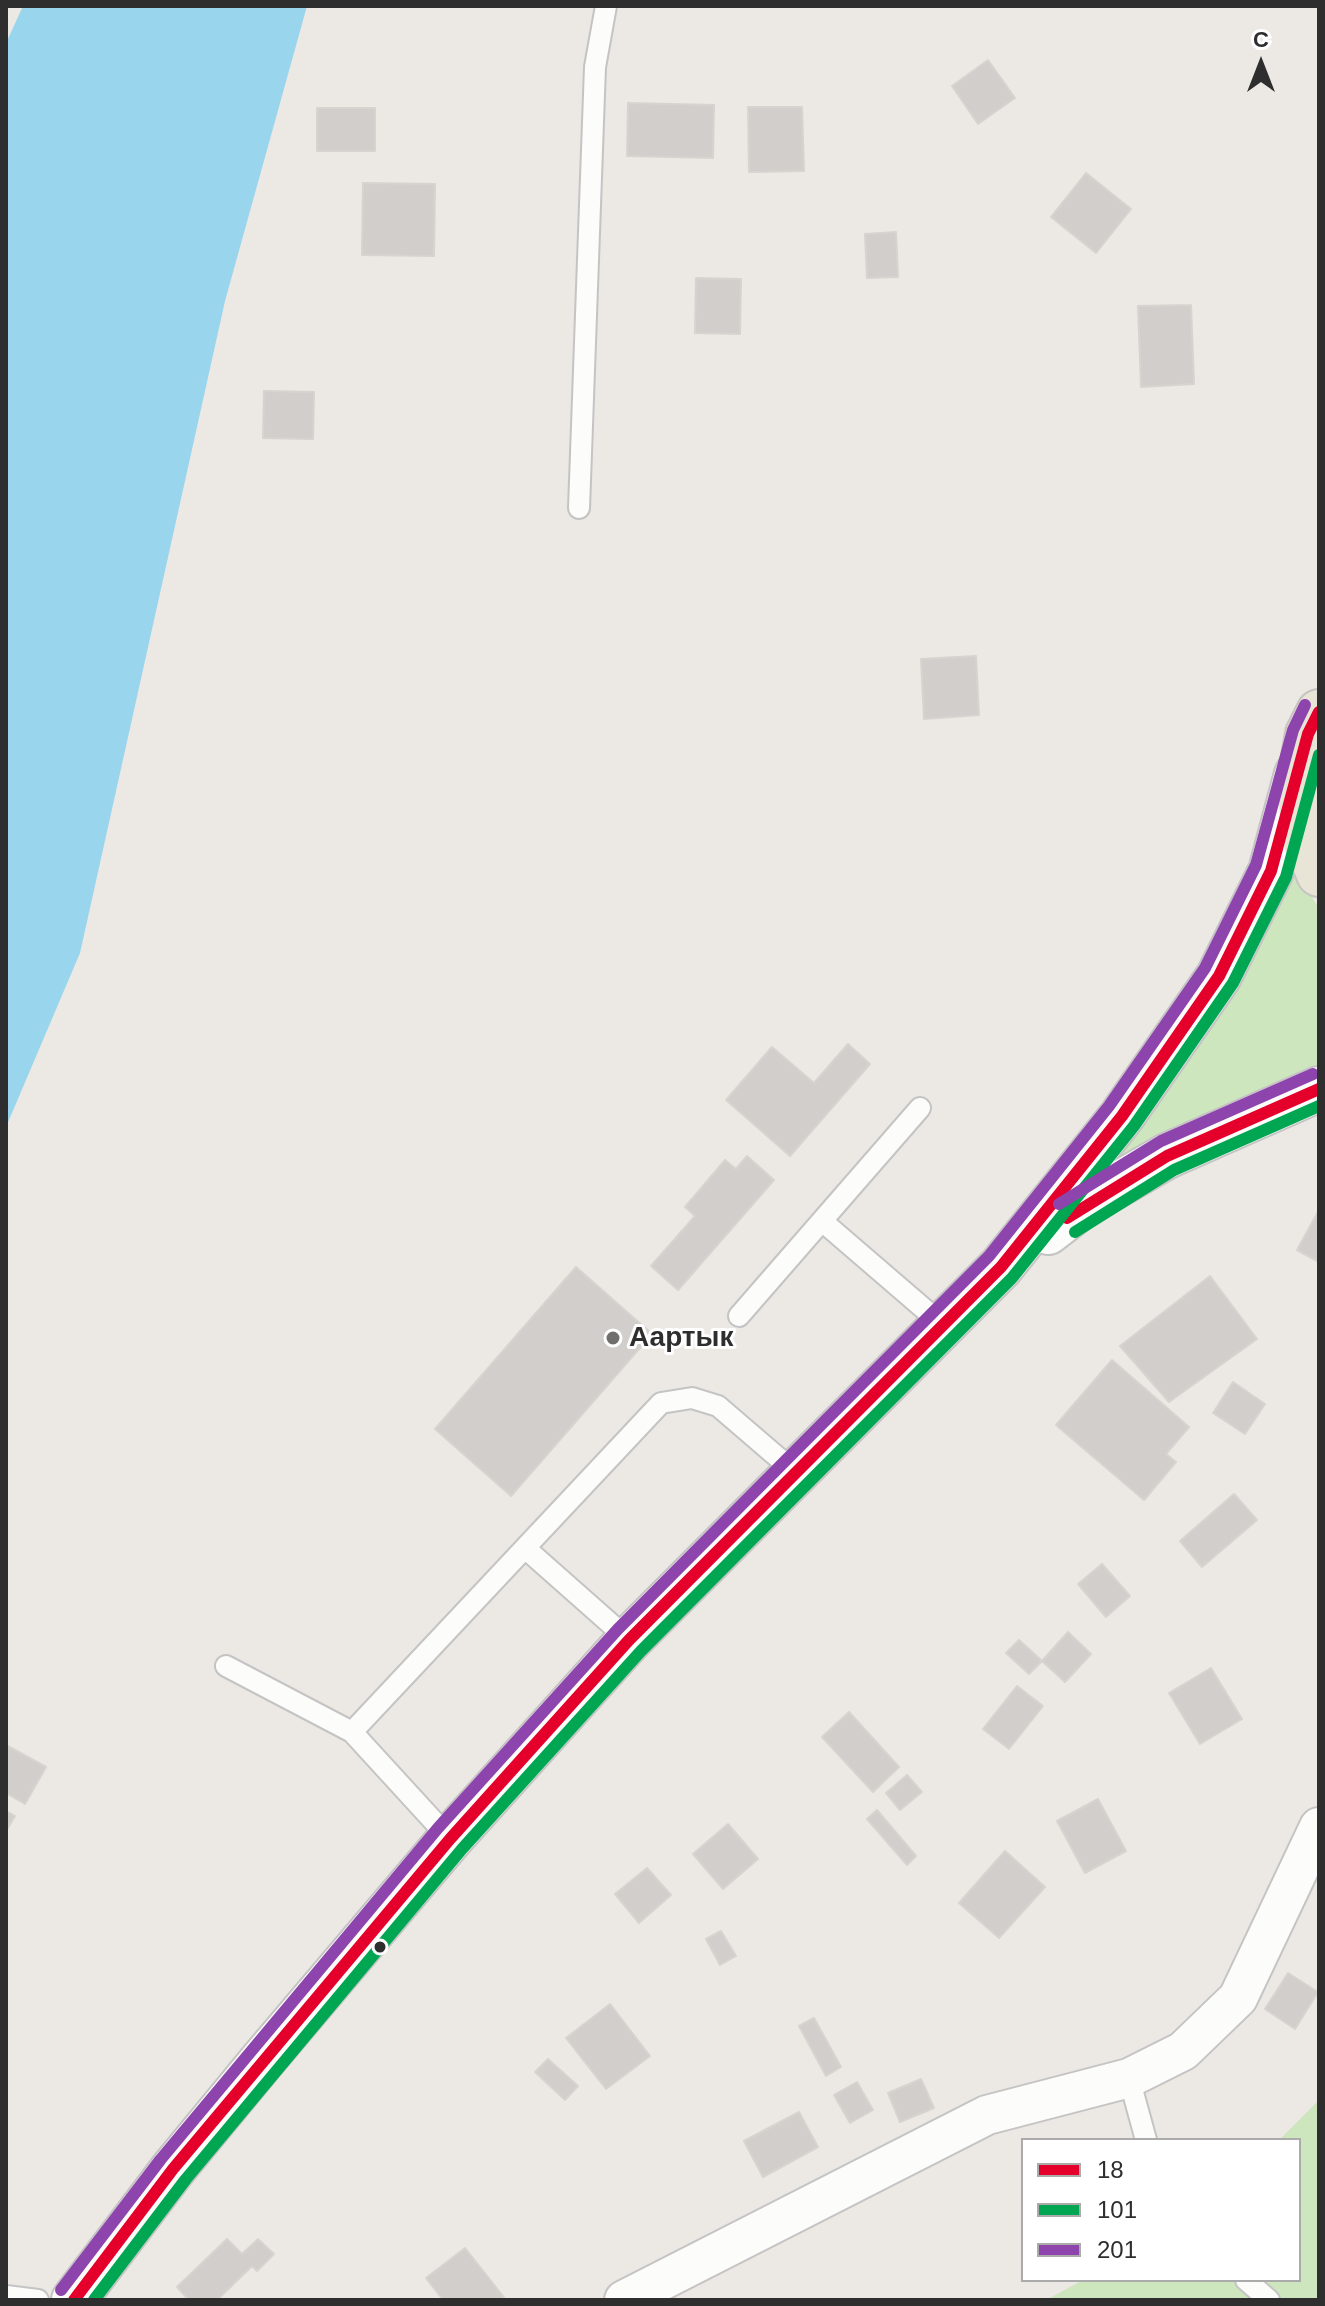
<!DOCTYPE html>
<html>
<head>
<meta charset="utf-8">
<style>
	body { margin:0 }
	#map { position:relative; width:1325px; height:2306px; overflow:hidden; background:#ece8e4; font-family:Arial,sans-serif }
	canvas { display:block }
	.frame { position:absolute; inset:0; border:8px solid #2e2e2e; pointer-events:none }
	.legend { position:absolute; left:1021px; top:2138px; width:280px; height:144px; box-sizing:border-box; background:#fff; border:2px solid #ababab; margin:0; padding:10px 14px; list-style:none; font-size:24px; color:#2e2e2e }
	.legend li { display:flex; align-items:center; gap:16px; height:40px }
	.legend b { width:40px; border:2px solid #ababab }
	.north { position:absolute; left:1221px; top:24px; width:80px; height:80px; -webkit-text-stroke:6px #fff; paint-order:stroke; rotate:0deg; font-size:22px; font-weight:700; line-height:32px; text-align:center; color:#2e2e2e }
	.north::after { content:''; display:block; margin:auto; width:28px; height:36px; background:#2e2e2e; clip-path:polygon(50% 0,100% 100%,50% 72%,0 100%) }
</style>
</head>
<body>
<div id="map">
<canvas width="1325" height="2306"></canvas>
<div class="frame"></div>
<ul class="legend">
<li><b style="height:10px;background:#e4002b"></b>18</li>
<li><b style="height:10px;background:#00a651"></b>101</li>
<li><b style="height:10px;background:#8e44ad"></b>201</li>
</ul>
<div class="north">С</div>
</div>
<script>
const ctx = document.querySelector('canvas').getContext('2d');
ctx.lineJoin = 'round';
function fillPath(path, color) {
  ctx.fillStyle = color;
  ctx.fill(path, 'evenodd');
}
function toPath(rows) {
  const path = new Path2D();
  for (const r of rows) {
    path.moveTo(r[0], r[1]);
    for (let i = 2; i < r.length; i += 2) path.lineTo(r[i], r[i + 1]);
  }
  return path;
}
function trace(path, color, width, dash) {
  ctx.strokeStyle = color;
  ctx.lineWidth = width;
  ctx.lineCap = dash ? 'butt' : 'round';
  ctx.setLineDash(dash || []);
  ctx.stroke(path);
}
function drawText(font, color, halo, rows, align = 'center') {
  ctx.font = font + ' Arial,sans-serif';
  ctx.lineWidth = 6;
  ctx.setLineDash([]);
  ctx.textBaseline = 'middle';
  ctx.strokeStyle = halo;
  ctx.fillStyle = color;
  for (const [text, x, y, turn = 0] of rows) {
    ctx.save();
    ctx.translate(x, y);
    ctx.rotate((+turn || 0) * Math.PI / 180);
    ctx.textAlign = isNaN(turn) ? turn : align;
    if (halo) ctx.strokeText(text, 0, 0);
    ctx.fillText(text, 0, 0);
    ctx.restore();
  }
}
fillPath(toPath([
	[1282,845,1319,909,1319,1068,1106,1169],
	[1319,2100,1319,2300,1046,2300,1083,2280,1299,2280,1299,2140,1279,2140]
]), '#cee6be');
fillPath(toPath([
	[23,6,307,6,225,301,80,953,6,1127,6,43]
]), '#99d5ec');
const building = toPath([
	[988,60,1015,98,978,124,952,86,988,60],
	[628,103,714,105,713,158,627,156,628,103],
	[748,107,802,107,804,171,749,172,748,107],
	[317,108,375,108,375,151,317,151,317,108],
	[1086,173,1131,209,1096,253,1051,217,1086,173],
	[363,183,435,184,434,256,362,255,363,183],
	[896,232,898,277,867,278,865,234,896,232],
	[696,278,741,279,740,334,695,333,696,278],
	[1191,305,1194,384,1141,387,1138,306,1191,305],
	[264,391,314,392,313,439,263,438,264,391],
	[976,656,979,715,924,719,921,659,976,656],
	[848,1044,870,1064,790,1156,726,1100,772,1047,814,1083,848,1044],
	[747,1156,774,1180,678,1290,651,1266,695,1216,685,1207,725,1160,736,1169,747,1156],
	[1319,1210,1319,1262,1297,1250,1319,1210],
	[576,1267,652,1334,511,1496,435,1429,576,1267],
	[1210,1276,1257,1339,1169,1402,1120,1346,1210,1276],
	[1112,1360,1189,1427,1166,1454,1176,1462,1144,1500,1056,1425,1112,1360],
	[1233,1382,1265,1404,1245,1434,1213,1413,1233,1382],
	[1234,1494,1257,1520,1202,1567,1180,1541,1234,1494],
	[1102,1564,1130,1596,1106,1617,1078,1584,1102,1564],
	[1068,1632,1091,1654,1065,1682,1042,1661,1068,1632],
	[1019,1640,1042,1661,1029,1674,1006,1653,1019,1640],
	[1211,1668,1242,1719,1200,1744,1169,1693,1211,1668],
	[1017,1686,1043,1706,1009,1749,983,1729,1017,1686],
	[849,1712,899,1767,873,1792,822,1737,849,1712],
	[6,1745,46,1767,25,1804,6,1793,6,1745],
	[907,1775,922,1792,900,1810,886,1793,907,1775],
	[1098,1799,1126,1851,1085,1873,1057,1821,1098,1799],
	[877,1810,916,1856,907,1865,867,1819,877,1810],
	[6,1811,15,1816,6,1831,6,1811],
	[728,1824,758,1859,723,1889,693,1854,728,1824],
	[1005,1851,1045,1887,999,1938,959,1903,1005,1851],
	[647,1868,671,1895,639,1923,615,1894,647,1868],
	[721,1931,736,1956,720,1965,706,1939,721,1931],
	[1288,1973,1318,1992,1295,2029,1265,2009,1288,1973],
	[610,2004,650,2056,606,2089,566,2038,610,2004],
	[814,2018,841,2067,826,2076,799,2026,814,2018],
	[548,2059,578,2086,565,2100,535,2072,548,2059],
	[921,2079,934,2108,900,2122,888,2093,921,2079],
	[857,2082,873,2110,850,2123,834,2095,857,2082],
	[799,2112,818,2147,763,2177,744,2141,799,2112],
	[227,2239,242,2254,258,2239,274,2254,257,2271,252,2266,217,2300,189,2300,177,2287,227,2239],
	[465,2248,506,2300,443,2300,426,2278,465,2248]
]);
fillPath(building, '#d1cecb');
trace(building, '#d7d4d0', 2);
const service = toPath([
	[579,508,595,67,606,6],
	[822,1221,944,1326],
	[739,1316,920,1108],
	[525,1548,629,1640],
	[226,1666,352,1732,450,1839],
	[352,1732,661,1403,692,1398,718,1406,796,1473],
	[1129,2078,1146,2140],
	[1246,2280,1269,2300],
	[6,2296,38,2300]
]);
const minor = toPath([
	[624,2300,987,2115,1129,2078,1183,2051,1238,1998,1319,1827]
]);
const secondary = toPath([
	[1048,1232,1084,1204,1167,1156,1319,1089],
	[74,2300,173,2169,261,2062,450,1839,629,1640,1001,1267,1122,1116,1219,976,1271,871,1297,774]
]);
const primary = toPath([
	[1319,712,1308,734,1299,787,1305,840,1319,874]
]);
trace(service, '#c5c4c5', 24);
trace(minor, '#c5c4c5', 42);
trace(secondary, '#c5c4c5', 48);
trace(primary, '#c6c5c4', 48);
trace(service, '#fcfcfb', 20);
trace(minor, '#fcfcfb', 38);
trace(secondary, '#fcfcfb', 44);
trace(primary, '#e8e4d6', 44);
trace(toPath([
	[1067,1218,1167,1156,1319,1089],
	[74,2300,173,2169,450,1839,629,1640,1001,1267,1122,1116,1219,976,1271,871,1308,734,1319,712]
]), '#e4002b', 12);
trace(toPath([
	[1075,1232,1174,1170,1319,1106],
	[94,2300,186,2179,462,1849,641,1651,1012,1278,1134,1126,1233,983,1286,877,1319,755]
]), '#00a651', 12);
trace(toPath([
	[1059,1204,1161,1141,1313,1074],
	[61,2290,161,2159,438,1828,618,1629,989,1256,1109,1106,1205,968,1256,865,1293,730,1305,705]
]), '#8e44ad', 12);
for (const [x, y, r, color] of [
	[613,1338,8,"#706f6e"],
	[380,1947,7,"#2e2e2e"]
]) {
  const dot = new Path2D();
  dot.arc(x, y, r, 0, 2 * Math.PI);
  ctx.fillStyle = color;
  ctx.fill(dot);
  trace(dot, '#fff', 3);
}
drawText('bold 28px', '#2e2e2e', '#fff', [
	["Аартык",629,1338]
], 'left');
</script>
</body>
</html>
